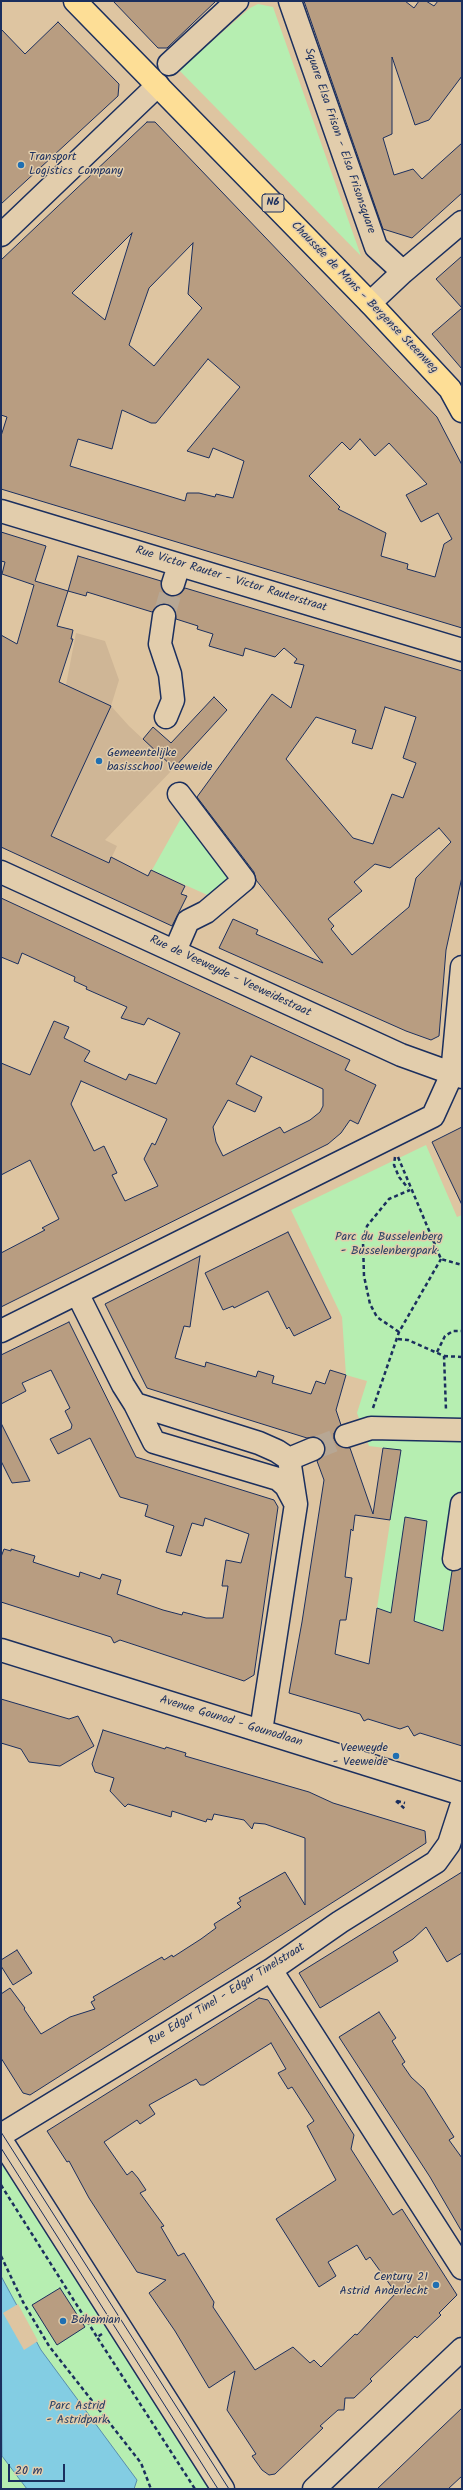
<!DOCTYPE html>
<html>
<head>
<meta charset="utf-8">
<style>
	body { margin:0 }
	#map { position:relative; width:463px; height:2490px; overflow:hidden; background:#dec5a1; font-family:Kalam,sans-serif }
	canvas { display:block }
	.frame { position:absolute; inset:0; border:2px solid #1b2f5e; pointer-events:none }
	.scale { position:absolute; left:8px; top:2464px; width:57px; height:18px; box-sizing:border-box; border:2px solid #1b2f5e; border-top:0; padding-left:5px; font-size:12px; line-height:14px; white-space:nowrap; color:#1b2f5e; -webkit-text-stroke:3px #e2cdac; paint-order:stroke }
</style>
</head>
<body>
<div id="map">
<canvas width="463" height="2490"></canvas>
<div class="frame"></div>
<div class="scale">20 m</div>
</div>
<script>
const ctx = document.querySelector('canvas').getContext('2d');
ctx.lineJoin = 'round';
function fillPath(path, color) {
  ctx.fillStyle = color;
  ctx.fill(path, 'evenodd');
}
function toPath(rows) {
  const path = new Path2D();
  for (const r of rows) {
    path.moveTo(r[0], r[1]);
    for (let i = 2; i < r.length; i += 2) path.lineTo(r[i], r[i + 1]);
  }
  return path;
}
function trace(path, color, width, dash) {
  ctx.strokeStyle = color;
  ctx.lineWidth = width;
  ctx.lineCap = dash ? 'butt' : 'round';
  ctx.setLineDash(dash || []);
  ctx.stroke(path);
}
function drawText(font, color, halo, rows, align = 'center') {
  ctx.font = font + ' Kalam,sans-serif';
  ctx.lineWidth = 3;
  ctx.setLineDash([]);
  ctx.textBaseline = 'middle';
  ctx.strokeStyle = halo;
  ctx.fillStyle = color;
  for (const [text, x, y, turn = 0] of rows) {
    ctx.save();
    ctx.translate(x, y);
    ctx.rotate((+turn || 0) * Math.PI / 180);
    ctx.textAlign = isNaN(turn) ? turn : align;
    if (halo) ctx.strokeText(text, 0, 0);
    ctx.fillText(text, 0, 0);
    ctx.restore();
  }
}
fillPath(toPath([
	[76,633,105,641,119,680,111,706,129,726,174,768,105,840,117,846,96,891,14,798,66,685]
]), '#cfb696');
fillPath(toPath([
	[258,4,273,7,361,256,179,70,250,8],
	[184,813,237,878,214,898,152,870],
	[426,1145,457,1217,462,1215,462,1638,377,1608,401,1450,369,1446,357,1413,367,1381,346,1375,342,1317,291,1210],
	[1,2156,213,2489,1,2489]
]), '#b6eeb1');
const water = toPath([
	[1,2276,41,2350,137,2480,134,2489,27,2489,2,2456,1,2276]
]);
fillPath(water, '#83cde3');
trace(water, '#598eae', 1);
fillPath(toPath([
	[18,2304,38,2341,24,2350,3,2313]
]), '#dec5a1');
const building = toPath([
	[113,1,216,1,167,48,158,48,113,1],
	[304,1,405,1,414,8,419,1,426,1,434,6,438,1,462,1,462,76,429,120,415,125,392,57,392,134,383,138,394,175,413,169,422,179,462,143,462,193,412,238,383,229,304,1],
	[58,22,119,84,118,96,1,204,1,29,25,54,58,22],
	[147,122,155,122,437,417,462,465,462,628,1,489,1,436,7,417,1,415,1,260,147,122],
	[132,233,105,320,72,293,132,233],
	[193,243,188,294,202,308,154,366,129,345,149,288,193,243],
	[208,359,240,387,187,451,209,458,213,448,244,461,233,498,216,494,215,497,199,493,187,493,185,501,70,466,78,439,112,449,122,410,151,423,156,423,208,359],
	[360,439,375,456,389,443,427,484,406,495,421,522,438,513,452,539,444,544,435,577,407,569,408,564,381,556,386,533,338,509,340,507,309,476,342,442,350,450,360,439],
	[462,256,462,369,432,334,462,308,436,279,462,256],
	[1,532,46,546,35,581,68,591,57,626,73,630,71,639,73,639,59,682,111,706,51,836,109,863,111,857,148,876,151,870,185,886,181,894,187,896,172,926,1,847,1,635,17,644,34,585,2,574,5,562,1,561,1,532],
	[78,556,161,581,164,592,170,596,181,593,185,588,462,671,462,877,446,950,439,1036,431,1040,406,1031,219,948,233,919,258,930,256,934,323,963,256,880,254,872,197,797,272,694,291,708,304,665,294,663,297,659,284,648,275,657,245,648,243,656,209,646,213,634,197,629,198,626,176,619,175,611,166,604,159,605,152,612,87,592,86,596,68,591,78,556],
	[385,707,416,717,403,758,416,763,403,798,392,794,373,844,353,838,286,759,316,717,356,730,352,743,372,749,385,707],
	[439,828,451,842,416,878,409,907,352,955,331,929,334,926,328,919,362,891,354,882,375,864,390,868,439,828],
	[214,697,227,710,174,768,143,739,153,727,171,743,214,697],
	[1,898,350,1060,345,1070,376,1085,358,1124,350,1120,341,1133,328,1144,1,1307,1,1253,45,1230,42,1228,59,1219,30,1160,1,1175,1,1063,30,1075,54,1021,69,1027,64,1038,90,1051,84,1061,126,1080,129,1074,156,1084,180,1033,148,1018,144,1025,121,1018,127,1007,86,989,87,987,74,981,75,977,22,953,18,964,1,957,1,898],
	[251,1056,323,1089,323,1106,320,1112,310,1120,284,1133,280,1127,223,1156,216,1142,213,1127,228,1100,255,1112,262,1097,236,1084,251,1056],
	[81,1081,167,1119,155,1145,152,1143,144,1159,158,1186,125,1201,112,1175,117,1173,104,1146,94,1151,71,1104,81,1081],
	[462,1127,462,1205,432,1142,462,1127],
	[288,1232,331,1318,294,1336,289,1327,287,1329,268,1291,234,1308,233,1306,223,1310,205,1273,288,1232],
	[200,1256,190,1327,184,1326,175,1358,205,1367,206,1362,256,1377,258,1371,274,1376,272,1383,311,1394,316,1381,325,1384,330,1370,346,1375,336,1410,341,1425,334,1433,334,1439,338,1445,350,1448,373,1514,383,1448,401,1450,390,1520,355,1515,353,1531,351,1529,345,1577,352,1578,346,1620,340,1620,335,1654,369,1664,377,1608,391,1613,405,1517,427,1521,414,1621,443,1631,452,1571,462,1568,462,1746,420,1733,414,1736,408,1726,400,1729,368,1719,364,1721,360,1714,289,1693,302,1622,324,1480,317,1461,323,1456,324,1444,315,1437,307,1438,147,1388,105,1304,200,1256],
	[69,1322,136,1457,274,1500,278,1507,254,1675,244,1681,120,1640,114,1643,111,1637,1,1602,1,1557,4,1549,11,1551,11,1549,35,1556,33,1562,79,1577,80,1572,100,1579,102,1574,121,1580,117,1594,163,1610,182,1615,183,1612,206,1618,223,1618,228,1586,222,1586,226,1560,241,1563,249,1534,205,1518,203,1526,192,1523,181,1556,166,1552,174,1526,145,1516,148,1505,120,1497,90,1438,58,1454,50,1439,71,1429,72,1425,65,1411,70,1408,51,1370,22,1383,26,1391,1,1404,1,1355,69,1322],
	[1,1423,30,1481,12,1483,1,1461,1,1423],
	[1,1699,69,1719,78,1716,94,1746,60,1766,29,1762,21,1749,1,1743,1,1699],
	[103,1730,165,1749,166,1747,186,1753,185,1756,309,1792,333,1803,425,1831,426,1843,30,2095,23,2093,1,2058,1,1994,10,1988,25,2008,24,2009,41,2034,70,2017,95,2009,91,2002,95,2000,93,1997,162,1957,164,1960,172,1955,173,1957,201,1939,216,1928,214,1924,241,1907,237,1903,241,1901,239,1898,285,1872,305,1905,305,1838,265,1824,254,1823,252,1829,244,1820,214,1814,212,1820,207,1819,206,1822,172,1811,171,1817,128,1804,125,1807,110,1791,114,1778,95,1772,92,1764,103,1730],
	[462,1872,462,1953,447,1962,426,1927,413,1939,393,1952,398,1961,320,2008,299,1973,462,1872],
	[17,1950,32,1973,13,1985,1,1966,1,1960,17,1950],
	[259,1998,268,2000,354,2135,351,2149,393,2215,402,2209,457,2295,439,2313,441,2315,417,2338,415,2336,370,2379,372,2381,354,2398,345,2398,344,2410,338,2410,320,2426,323,2428,275,2474,269,2475,262,2470,252,2456,256,2454,227,2410,235,2371,209,2388,175,2331,149,2293,166,2280,137,2272,89,2198,69,2161,67,2162,47,2131,259,1998],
	[271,2043,286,2069,278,2073,288,2089,292,2087,314,2121,307,2126,336,2180,276,2219,319,2287,336,2276,328,2262,357,2245,366,2260,370,2257,396,2293,357,2335,355,2334,321,2367,314,2360,310,2363,293,2347,255,2370,213,2307,214,2302,184,2253,178,2256,161,2227,164,2226,140,2193,146,2190,138,2178,132,2171,127,2175,104,2142,137,2120,140,2124,155,2114,149,2105,196,2079,200,2085,204,2085,271,2043],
	[379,2012,396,2038,392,2041,405,2062,402,2064,411,2077,424,2089,454,2137,449,2140,462,2158,462,2232,430,2177,339,2037,379,2012],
	[60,2288,85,2327,57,2345,32,2305,60,2288],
	[462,2408,462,2476,448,2489,377,2489,462,2408]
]);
fillPath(building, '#b89d81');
trace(building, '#1b2f5e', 1);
trace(toPath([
	[164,616,173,584],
	[313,1449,346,1436]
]), '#b7a794', 22, [22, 11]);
const minor = toPath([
	[290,1,376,247,403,272],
	[169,64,237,1],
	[1,235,158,85],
	[370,303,403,272,462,222],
	[1,511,462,650],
	[173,584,179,565],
	[164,616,160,644,170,674,173,700,166,717],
	[1,872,401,1055,462,1077],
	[175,951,188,921,206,912,244,880,179,794],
	[77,1293,123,1385,135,1404,259,1443,277,1451,289,1459,296,1504,261,1731],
	[1,1331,433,1116,452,1074,462,967],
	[135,1404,154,1442,278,1479,286,1486,294,1501],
	[346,1436,371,1428,462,1430],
	[289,1459,313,1449],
	[454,1559,462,1504],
	[1,1650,462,1794],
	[271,1970,462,2268],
	[1,2135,271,1970,340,1922,436,1862,449,1844,462,1804],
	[1,2140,223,2489],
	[314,2489,462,2349]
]);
const major = toPath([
	[75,1,370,303,450,389,462,411]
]);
trace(minor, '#1b2f5e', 25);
trace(major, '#1b2f5e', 25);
trace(toPath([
	[395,1157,394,1165,399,1177,408,1188],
	[398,1157,441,1259,462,1265],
	[399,1332,377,1317,370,1304,364,1276,363,1242,367,1226,389,1199,410,1190],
	[398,1339,408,1340,444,1356,446,1410],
	[437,1352,445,1336,453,1331,462,1331],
	[444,1356,462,1357],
	[373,1408,399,1332,441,1259],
	[396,1801,405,1809],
	[397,1801,405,1803],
	[1,2185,97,2337],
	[1,2256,23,2302,49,2346,141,2463,151,2489],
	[102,2334,97,2337,195,2489]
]), '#1b2f5e', 2.5, [4, 3]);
trace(minor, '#e2cdac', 22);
trace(major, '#fdde96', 22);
trace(toPath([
	[1,2132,229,2489],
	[1,2148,218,2489]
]), '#1b2f5e', 1);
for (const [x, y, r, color] of [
	[21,165,4,"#1f6fb2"],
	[99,761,4,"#1f6fb2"],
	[396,1756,4,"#1f6fb2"],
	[436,2285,4,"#1f6fb2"],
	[63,2321,4,"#1f6fb2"]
]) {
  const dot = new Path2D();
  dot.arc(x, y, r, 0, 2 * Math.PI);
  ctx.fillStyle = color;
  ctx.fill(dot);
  trace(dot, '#e2cdac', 1.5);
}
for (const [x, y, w] of [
	[273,203,22]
]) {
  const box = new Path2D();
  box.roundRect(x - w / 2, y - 9, w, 18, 3);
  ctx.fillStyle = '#e2cdac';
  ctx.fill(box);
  trace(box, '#1b2f5e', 1);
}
drawText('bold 11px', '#1b2f5e', null, [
	["N6",273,203]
]);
drawText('12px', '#1b2f5e', '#e2cdac', [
	["Square Elsa Frison - Elsa Frisonsquare",339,141,71],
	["Chaussée de Mons - Bergense Steenweg",364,298,46],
	["Rue Victor Rauter - Victor Rauterstraat",231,580,17],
	["Rue de Veeweyde - Veeweidestraat",230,977,25],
	["Avenue Gounod - Gounodlaan",231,1722,17],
	["Rue Edgar Tinel - Edgar Tinelstraat",227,1995,-32]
]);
drawText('12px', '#1b2f5e', '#e2cdac', [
	["Transport",29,158],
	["Logistics Company",29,172],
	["Gemeentelijke",107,754],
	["basisschool Veeweide",107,768],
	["Veeweyde",388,1749,"right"],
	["- Veeweide",388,1763,"right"],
	["Century 21",428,2278,"right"],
	["Astrid Anderlecht",428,2292,"right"],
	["Bohemian",71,2321]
], 'left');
drawText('12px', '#2a4266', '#e2cdac', [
	["Parc du Busselenberg",389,1238],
	["- Busselenbergpark",389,1252],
	["Parc Astrid",77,2407],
	["- Astridpark",77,2421]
]);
</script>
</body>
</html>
